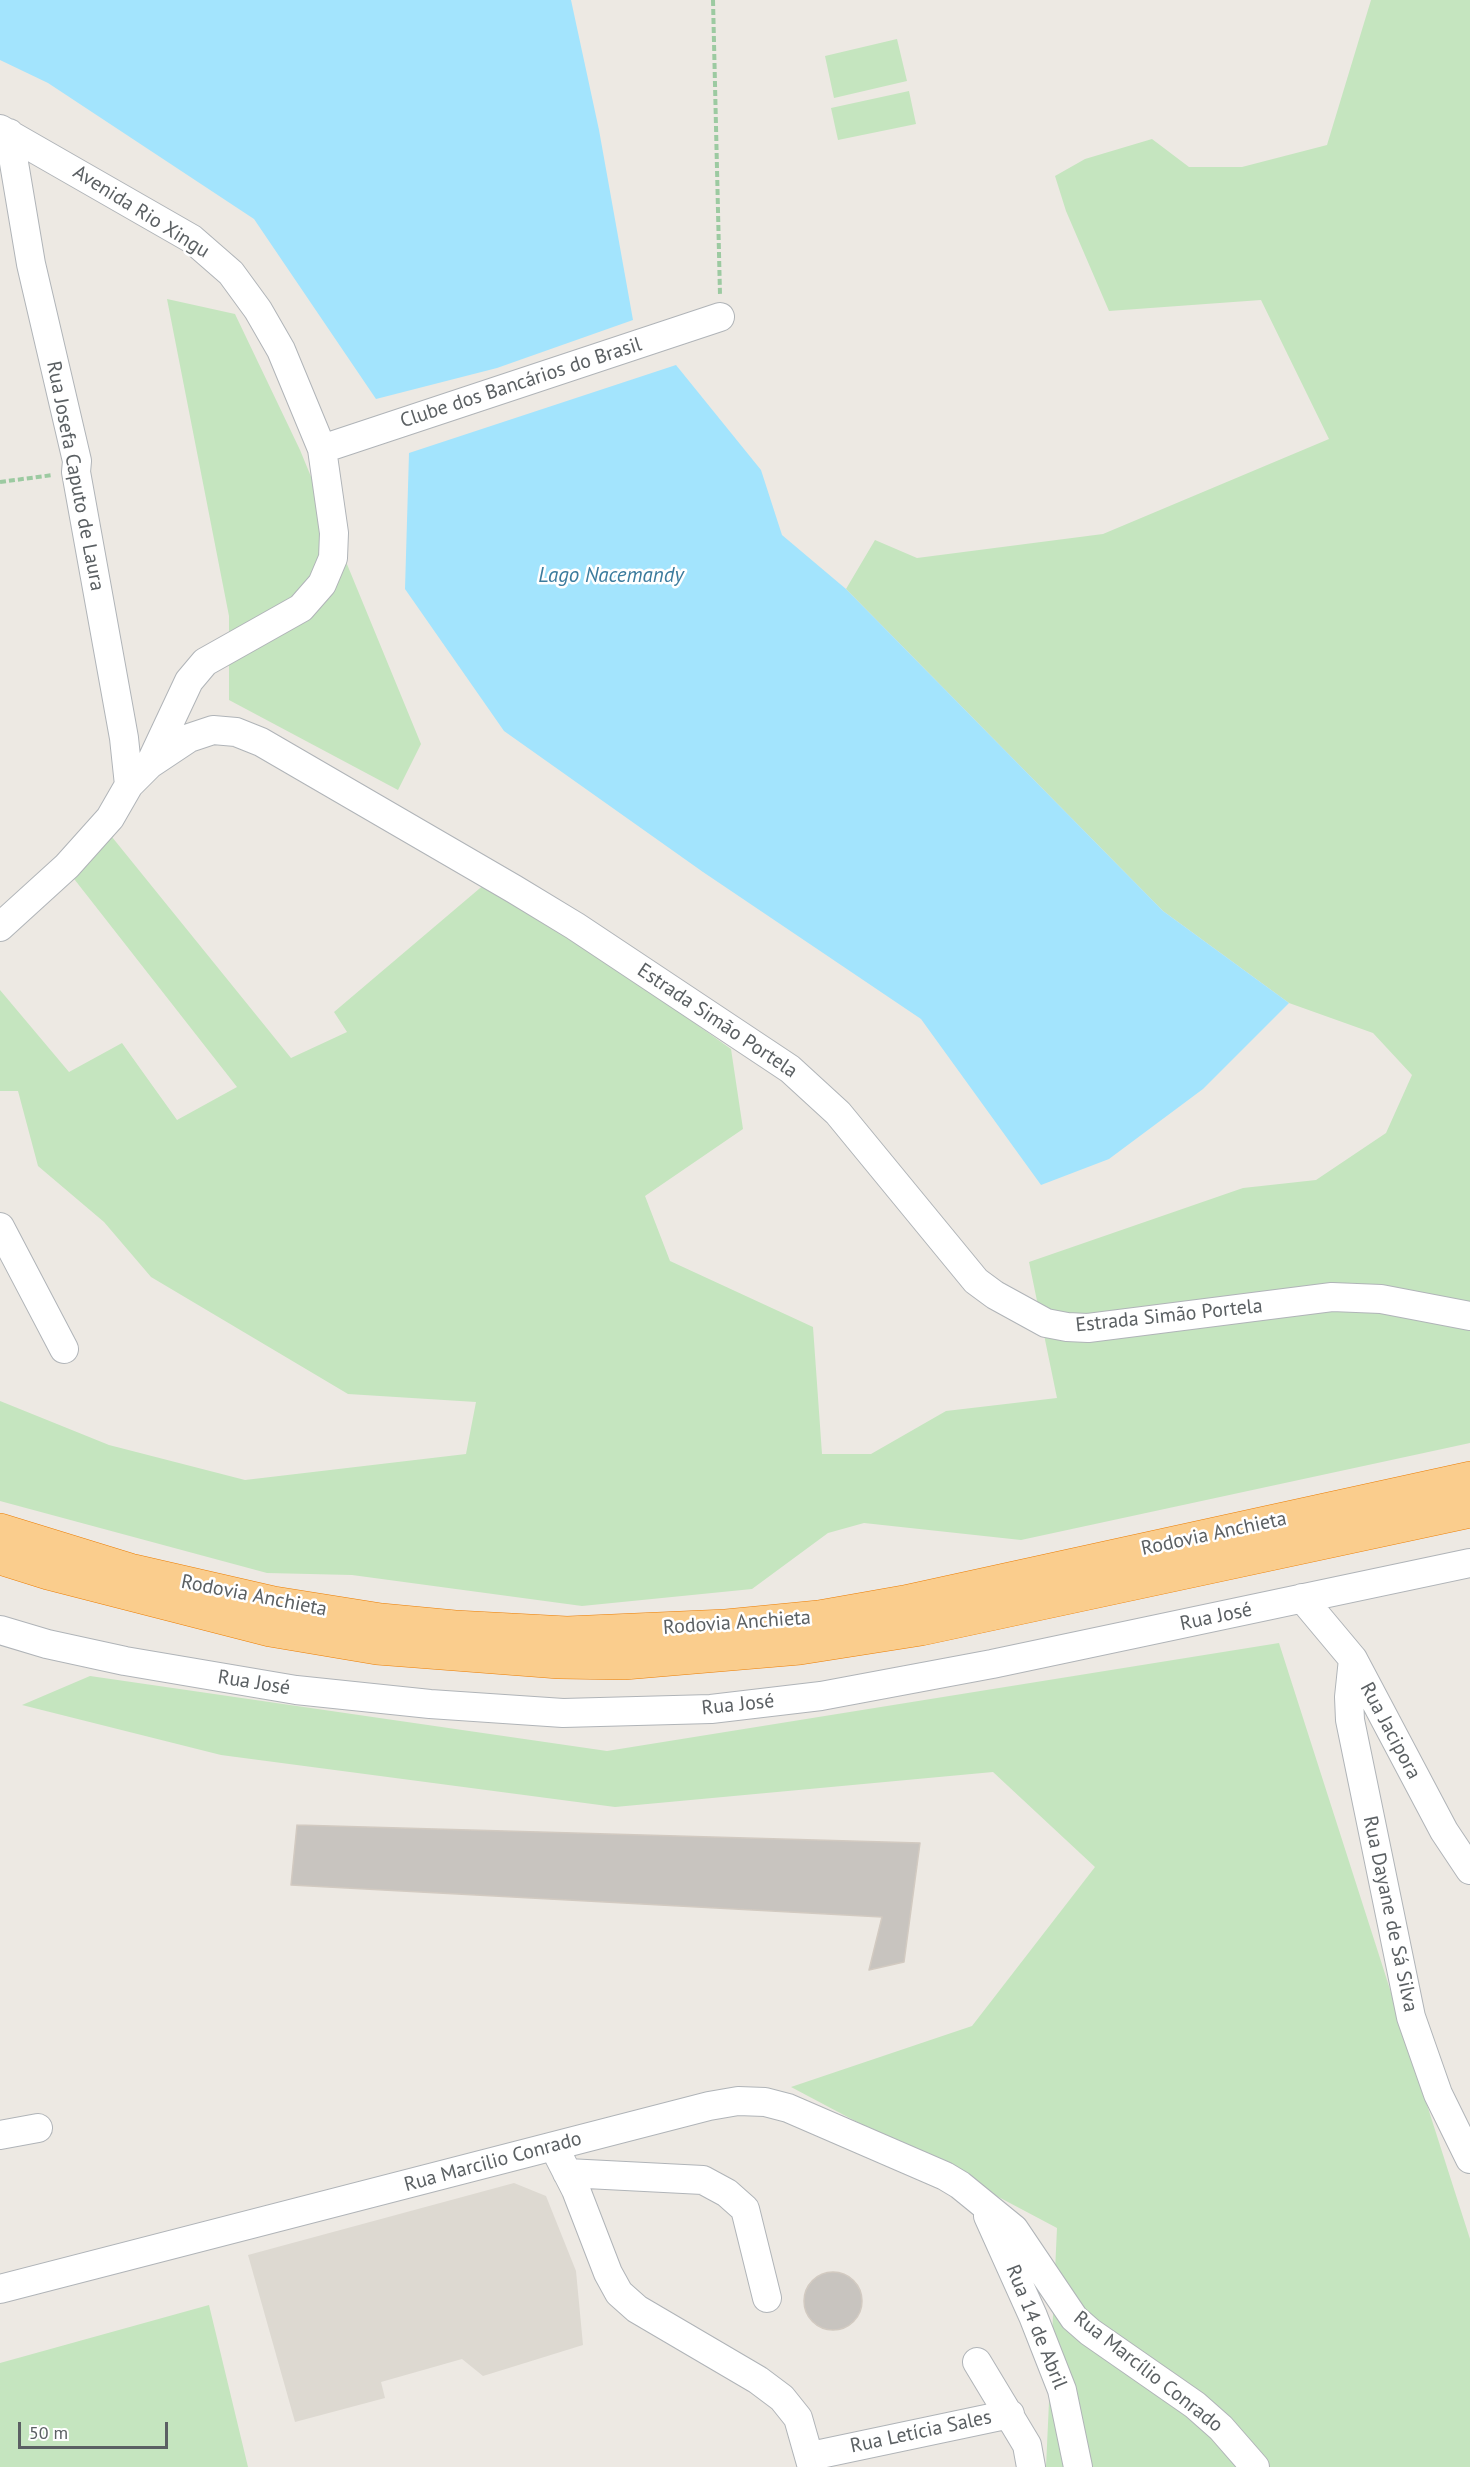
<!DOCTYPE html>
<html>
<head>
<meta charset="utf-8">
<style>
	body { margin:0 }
	#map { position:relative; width:1470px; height:2467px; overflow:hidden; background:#ede9e3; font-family:"PT Sans",sans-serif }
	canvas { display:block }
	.scale { position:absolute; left:18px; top:2422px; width:150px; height:27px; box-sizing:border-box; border:3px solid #5b6063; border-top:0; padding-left:8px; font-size:18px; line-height:21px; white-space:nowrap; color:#5b6063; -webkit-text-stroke:4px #fff; paint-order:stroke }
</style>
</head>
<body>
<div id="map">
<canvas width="1470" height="2467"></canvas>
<div class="scale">50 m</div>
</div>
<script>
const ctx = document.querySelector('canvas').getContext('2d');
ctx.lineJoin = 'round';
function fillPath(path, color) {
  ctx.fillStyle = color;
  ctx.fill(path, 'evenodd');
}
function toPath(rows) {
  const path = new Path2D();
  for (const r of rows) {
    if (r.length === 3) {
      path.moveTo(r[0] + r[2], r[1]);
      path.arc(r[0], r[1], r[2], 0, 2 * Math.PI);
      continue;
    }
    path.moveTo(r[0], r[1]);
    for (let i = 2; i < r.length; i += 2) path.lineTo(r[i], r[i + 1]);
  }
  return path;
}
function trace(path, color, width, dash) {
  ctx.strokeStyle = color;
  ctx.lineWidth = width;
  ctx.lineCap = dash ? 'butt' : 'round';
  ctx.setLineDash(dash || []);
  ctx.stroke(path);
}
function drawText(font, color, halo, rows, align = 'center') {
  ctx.font = font + ' "PT Sans",sans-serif';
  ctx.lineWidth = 5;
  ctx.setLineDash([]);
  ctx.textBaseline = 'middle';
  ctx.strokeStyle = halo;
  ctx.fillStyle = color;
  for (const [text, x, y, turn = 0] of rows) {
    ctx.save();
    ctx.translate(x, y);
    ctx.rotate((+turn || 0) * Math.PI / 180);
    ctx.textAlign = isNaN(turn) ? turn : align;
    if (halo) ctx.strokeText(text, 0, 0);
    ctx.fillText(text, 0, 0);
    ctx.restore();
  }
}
fillPath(toPath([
	[514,2183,546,2196,576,2271,583,2345,483,2376,462,2359,381,2382,385,2398,295,2422,248,2255]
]), '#ddd9d1');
fillPath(toPath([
	[1371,0,1470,0,1470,1443,1021,1540,864,1523,828,1533,752,1589,582,1606,352,1575,267,1573,0,1501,0,1401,109,1445,245,1480,466,1454,476,1402,348,1394,151,1277,104,1222,38,1166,18,1091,0,1091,0,990,69,1072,122,1043,177,1120,237,1087,71,875,112,837,291,1058,347,1032,334,1012,486,883,523,901,731,1049,743,1129,645,1196,670,1261,813,1327,822,1454,871,1454,946,1411,1057,1398,1029,1262,1243,1188,1316,1180,1386,1133,1412,1075,1373,1033,1289,1003,1163,911,846,589,875,540,917,558,1103,534,1329,439,1261,300,1109,311,1066,211,1055,176,1085,159,1152,139,1189,167,1242,167,1327,145],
	[897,39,907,81,834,98,825,56],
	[909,91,916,124,838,140,831,108],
	[167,299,235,314,300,450,421,744,398,790,229,700,229,616],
	[1279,1643,1470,2239,1470,2467,1046,2467,1057,2228,791,2087,972,2026,1095,1867,993,1772,615,1807,221,1755,22,1705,90,1676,607,1751],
	[209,2305,248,2467,0,2467,0,2363]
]), '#c5e5bf');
fillPath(toPath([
	[0,0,571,0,599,130,633,320,497,368,376,399,254,219,48,83,0,60],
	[676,365,761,470,782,535,846,589,1163,911,1289,1003,1203,1089,1109,1159,1041,1185,921,1019,703,872,504,731,405,589,409,453]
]), '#a3e4fd');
const building = toPath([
	[297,1825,920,1843,904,1962,869,1970,882,1917,291,1885,297,1825],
	[833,2301,29]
]);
fillPath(building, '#c8c4bf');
trace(building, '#d2cac1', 1.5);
const minor = toPath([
	[0,129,192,239,231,273,258,310,281,350,322,449,334,533,333,558,322,584,301,608,205,662,189,681,150,764],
	[9,133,31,264,77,461,76,472,124,738,129,785],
	[322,449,720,317],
	[0,927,67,866,110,818,129,785,150,764,189,738,213,730,236,732,261,742,514,889,575,926,790,1069,838,1113,976,1281,995,1295,1046,1323,1067,1327,1088,1328,1332,1297,1381,1299,1470,1316],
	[0,1227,64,1349],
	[1302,1598,1353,1659,1444,1831,1470,1870],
	[0,1630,47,1644,125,1661,296,1690,430,1704,563,1713,711,1709,821,1696,992,1664,1470,1563],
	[1353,1659,1349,1697,1350,1720,1411,2017,1438,2094,1470,2159],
	[0,2135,38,2128],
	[554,2147,576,2190,608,2273,619,2293,637,2309,758,2380,782,2398,798,2418,812,2467],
	[567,2173,703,2180,727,2193,745,2209,767,2298],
	[988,2216,1033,2316,1062,2390,1078,2467],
	[0,2289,709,2106,738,2101,765,2102,788,2108,945,2176,960,2185,1014,2229,1074,2318,1090,2332,1195,2405,1221,2428,1255,2467],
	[977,2362,1027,2445,1031,2467],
	[811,2456,1010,2414]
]);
const highway = toPath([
	[0,1530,130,1570,274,1603,381,1620,455,1627,567,1633,726,1626,819,1617,904,1602,1470,1478],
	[0,1558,48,1573,270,1630,377,1648,559,1662,624,1663,800,1648,921,1629,1470,1511]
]);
trace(minor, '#b0b4b8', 30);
trace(highway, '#eb7e05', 34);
trace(toPath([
	[713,0,720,295],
	[0,482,53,475]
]), '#9ccaa1', 4, [6, 3]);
trace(minor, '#fff', 28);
trace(highway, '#facd8d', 33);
drawText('20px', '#5b6063', '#fff', [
	["Avenida Rio Xingu",141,212,32],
	["Clube dos Bancários do Brasil",521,383,-18],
	["Rua Josefa Caputo de Laura",75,476,79],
	["Estrada Simão Portela",717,1021,34],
	["Estrada Simão Portela",1169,1316,-6],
	["Rodovia Anchieta",1214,1534,-12],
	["Rodovia Anchieta",254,1596,11],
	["Rua José",1216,1617,-12],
	["Rodovia Anchieta",737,1623,-4],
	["Rua José",254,1683,9],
	["Rua José",738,1705,-6],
	["Rua Jacipora",1390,1731,62],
	["Rua Dayane de Sá Silva",1390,1914,78],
	["Rua Marcilio Conrado",493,2162,-15],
	["Rua 14 de Abril",1036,2327,68],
	["Rua Marcílio Conrado",1148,2372,38],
	["Rua Letícia Sales",921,2432,-12]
]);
drawText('italic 21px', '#3b7b9d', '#fff', [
	["Lago Nacemandy",611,576]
]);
</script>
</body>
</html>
